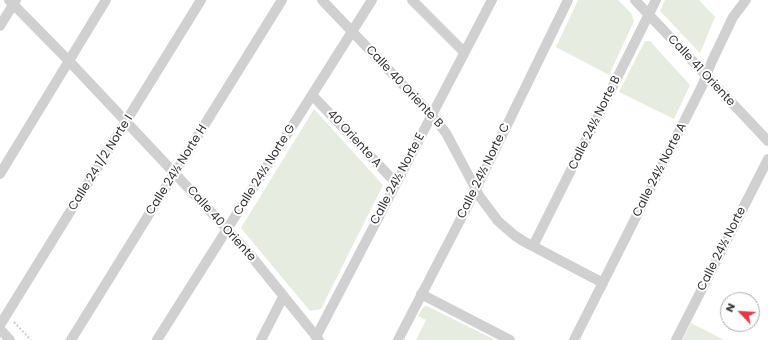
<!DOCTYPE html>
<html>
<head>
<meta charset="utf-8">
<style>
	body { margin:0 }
	#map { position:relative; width:768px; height:340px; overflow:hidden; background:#fff; font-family:Poppins,sans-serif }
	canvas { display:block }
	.north { position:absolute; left:720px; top:292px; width:40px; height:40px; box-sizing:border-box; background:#fff; border:1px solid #adadad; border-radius:50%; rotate:295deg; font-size:11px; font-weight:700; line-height:16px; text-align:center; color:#333 }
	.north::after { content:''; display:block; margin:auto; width:14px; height:18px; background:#e63946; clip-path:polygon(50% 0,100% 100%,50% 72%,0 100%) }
</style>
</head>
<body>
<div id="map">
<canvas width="768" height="340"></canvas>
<div class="north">N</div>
</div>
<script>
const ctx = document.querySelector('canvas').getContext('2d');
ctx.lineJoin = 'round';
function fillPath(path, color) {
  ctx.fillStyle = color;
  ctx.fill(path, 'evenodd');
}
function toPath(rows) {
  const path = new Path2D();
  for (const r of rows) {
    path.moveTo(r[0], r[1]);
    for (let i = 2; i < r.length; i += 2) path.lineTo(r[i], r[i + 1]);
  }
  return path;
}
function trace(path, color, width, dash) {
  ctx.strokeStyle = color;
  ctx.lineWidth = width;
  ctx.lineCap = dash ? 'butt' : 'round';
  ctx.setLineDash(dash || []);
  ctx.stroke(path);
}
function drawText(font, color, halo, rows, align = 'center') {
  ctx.font = font + ' Poppins,sans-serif';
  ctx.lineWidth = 4;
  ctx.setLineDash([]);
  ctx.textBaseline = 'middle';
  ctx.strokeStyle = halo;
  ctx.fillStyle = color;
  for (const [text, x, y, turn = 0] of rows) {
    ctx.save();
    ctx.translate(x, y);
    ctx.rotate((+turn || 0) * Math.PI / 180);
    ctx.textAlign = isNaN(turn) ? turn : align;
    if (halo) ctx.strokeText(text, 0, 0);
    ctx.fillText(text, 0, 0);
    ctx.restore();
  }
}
fillPath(toPath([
	[578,0,618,0,631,13,634,21,609,75,556,47],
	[665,0,699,0,715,17,700,53,660,11],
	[645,41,650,41,690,85,674,119,619,92],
	[314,109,383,185,321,309,310,311,241,228],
	[425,306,429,307,495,340,416,340,426,320,418,316,422,309],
	[691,323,724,340,682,340]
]), '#e6ecdf');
trace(toPath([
	[14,322,31,340]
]), '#cdcdcd', 2, [2, 2]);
trace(toPath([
	[9,0,69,61,226,228,252,257,319,340],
	[322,0,430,113,446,133,480,197,498,221,514,235,523,241,603,283],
	[412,0,464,52],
	[635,0,768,141],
	[0,26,16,0],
	[312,95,396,183],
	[0,174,106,0],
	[533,246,656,0],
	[421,294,510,340],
	[0,325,201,0],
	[0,329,10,340],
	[316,337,492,0],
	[71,340,282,0],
	[157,340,372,0],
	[261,340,283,297],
	[398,340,468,205,568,0],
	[574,340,702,86,712,61,733,17,746,0],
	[676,340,768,159]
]), '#d0d0d0', 10);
drawText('12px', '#333', '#fff', [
	["Calle 41 Oriente",701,71,47],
	["Calle 40 Oriente B",404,87,47],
	["Calle 24½ Norte B",595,123,-64],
	["40 Oriente A",354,139,47],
	["Calle 24 1/2 Norte I",101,163,-58],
	["Calle 24½ Norte H",177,170,-58],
	["Calle 24½ Norte G",265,170,-58],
	["Calle 24½ Norte A",660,170,-63],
	["Calle 24½ Norte C",484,171,-64],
	["Calle 24½ Norte E",398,179,-62],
	["Calle 40 Oriente",221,224,48],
	["Calle 24½ Norte",722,249,-63]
]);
</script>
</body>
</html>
